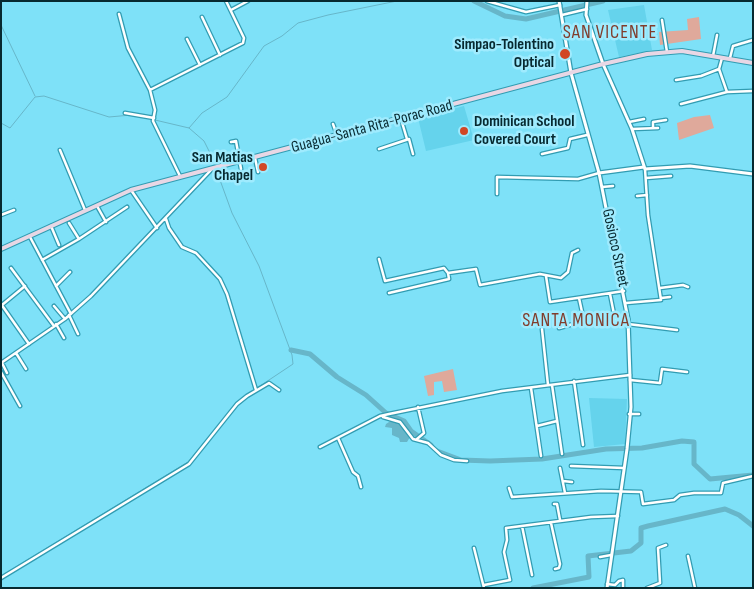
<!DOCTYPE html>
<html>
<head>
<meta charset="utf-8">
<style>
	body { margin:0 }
	#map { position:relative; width:754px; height:589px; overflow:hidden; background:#7ee1f8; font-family:"Sofia Sans Condensed",sans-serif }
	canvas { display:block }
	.frame { position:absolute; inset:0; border:2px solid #072930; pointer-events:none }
</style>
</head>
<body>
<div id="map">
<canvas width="754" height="589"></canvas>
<div class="frame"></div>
</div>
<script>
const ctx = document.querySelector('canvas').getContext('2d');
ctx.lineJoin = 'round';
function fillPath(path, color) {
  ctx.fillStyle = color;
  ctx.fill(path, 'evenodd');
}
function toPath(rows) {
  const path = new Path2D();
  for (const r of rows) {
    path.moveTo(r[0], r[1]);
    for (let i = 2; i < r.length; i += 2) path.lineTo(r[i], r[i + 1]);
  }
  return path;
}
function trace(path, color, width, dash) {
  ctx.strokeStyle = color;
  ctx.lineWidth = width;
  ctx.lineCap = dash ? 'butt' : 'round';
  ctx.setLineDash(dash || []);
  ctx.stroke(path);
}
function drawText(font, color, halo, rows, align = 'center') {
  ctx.font = font + ' "Sofia Sans Condensed",sans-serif';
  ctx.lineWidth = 5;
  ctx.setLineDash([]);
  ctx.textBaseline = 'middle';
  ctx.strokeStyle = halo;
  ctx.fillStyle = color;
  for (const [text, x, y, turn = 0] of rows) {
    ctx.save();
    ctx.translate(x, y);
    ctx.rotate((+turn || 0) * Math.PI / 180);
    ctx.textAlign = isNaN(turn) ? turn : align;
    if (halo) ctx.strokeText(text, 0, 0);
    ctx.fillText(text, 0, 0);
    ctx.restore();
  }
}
fillPath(toPath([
	[644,5,652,50,619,57,608,10],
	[464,106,474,140,426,151,418,118],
	[589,398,627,399,625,444,594,447]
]), '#65d3ec');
fillPath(toPath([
	[699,17,701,39,660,45,659,32,688,30,687,19],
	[710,115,714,128,679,140,677,123,694,117],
	[453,369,457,390,444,392,442,381,434,382,434,395,428,396,424,376]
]), '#dfa99b');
fillPath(toPath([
	[392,420,401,425,410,437,407,442,400,442,399,438,392,435,392,428,385,427,386,424]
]), '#67b6c9');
trace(toPath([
	[1,25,35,96],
	[155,120,189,128,202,113,227,97,264,46,282,36,298,23,328,15,397,1],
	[1,123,10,128,35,97,44,96,109,117,131,115,152,119],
	[189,128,204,141,216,165],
	[216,169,232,213,259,266,292,355,293,364,257,388],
	[249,394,254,390],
	[239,401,245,396],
	[1,576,188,462,220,423]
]), '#67b6c9', 1);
trace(toPath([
	[474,1,505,16,526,19,603,1],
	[291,350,310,354,337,377,366,395,386,413,404,421,411,431,431,445],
	[437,451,461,460,490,461,542,459,606,449,642,448,682,441,694,442,694,464,710,479,753,475],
	[533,588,589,577,588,556,631,551,641,543,641,528,648,526,725,509,739,515,753,526]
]), '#67b6c9', 5);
const minor = toPath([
	[487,1,526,12,560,5],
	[231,10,248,1],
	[119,14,128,48,150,90,155,110,153,121,180,176],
	[562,15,587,9],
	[202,17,220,55],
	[662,20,667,52],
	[187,39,200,65],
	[713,56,717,35],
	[722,58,719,69,727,92],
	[730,58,733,46,753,40],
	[676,80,701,76,719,69],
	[150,90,243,43,244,38,226,1],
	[681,104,727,92,753,91],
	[125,113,154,118],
	[401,119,407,139],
	[629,122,644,119],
	[333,124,337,135],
	[653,128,653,122,666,120],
	[632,129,658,128],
	[231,142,236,141,241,169],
	[379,149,409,139,413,154],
	[60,150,85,210],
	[542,154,568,148,570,139,587,135],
	[255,158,258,172],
	[646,178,671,176],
	[602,187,613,186],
	[131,190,157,228],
	[497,194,497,177,578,179,599,173],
	[637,196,647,195],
	[97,206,106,222],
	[1,215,14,210],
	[166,219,169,228,182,247,196,253,220,279,227,294,256,390],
	[69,223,79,239],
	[51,226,59,245],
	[30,237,71,314],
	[379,259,385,281,444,268,448,273,449,279,389,293],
	[42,260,79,239,127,207],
	[11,268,54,326],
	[448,273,476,269,480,285,540,274,561,278,568,272,572,253,578,250],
	[546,276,550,302,624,291],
	[56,286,70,272],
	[660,288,683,285,688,287],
	[610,294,615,319],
	[579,298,584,321,628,319],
	[661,298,670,297],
	[626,303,661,300,648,215,645,169],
	[1,304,29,344],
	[2,305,25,286],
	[54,306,65,319],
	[69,315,78,334],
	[56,324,64,338],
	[628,324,677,330],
	[559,328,584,321],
	[542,329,548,385],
	[16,353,26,369],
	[1,363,65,319,91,296,211,170],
	[2,363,7,373],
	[1,372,20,406],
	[630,380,660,383,662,369,687,372],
	[574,381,583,445],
	[552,385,562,454],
	[531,388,541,456],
	[629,414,639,414],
	[383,417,400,422,413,439,428,443,441,455,454,460,467,461],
	[537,426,557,421],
	[338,438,353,472,358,476,361,487],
	[417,439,424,433,418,407],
	[320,447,380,416,389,414,502,391,630,375],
	[571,466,624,468],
	[560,468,565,493],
	[563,481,572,482],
	[509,488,512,497,601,491,641,492,643,504,674,500,680,495,694,493,721,493,723,483,753,476],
	[554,504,557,504,560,520],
	[551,523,560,564,559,568,555,569],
	[522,526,532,575],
	[474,548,484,588],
	[688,556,695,588],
	[600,557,611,555],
	[1,578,189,464,237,404,247,396,269,383,279,390],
	[607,584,615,585,619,581,623,580,623,588],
	[484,585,510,580,504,552,507,540,506,528,591,517,618,516],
	[647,588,660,583,658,548,666,545]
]);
const tertiary = toPath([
	[559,1,571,73,599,173,628,319,631,407,627,449,607,588],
	[587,1,586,15,603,64,632,129,645,169,690,166,753,174],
	[599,173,644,167]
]);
const secondary = toPath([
	[1,249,131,190,603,64,647,54,682,51,753,63]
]);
trace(minor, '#329cb2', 5);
trace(tertiary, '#329cb2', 5.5);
trace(secondary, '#329cb2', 6);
trace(minor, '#fff', 2.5);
trace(tertiary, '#fff', 3);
trace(secondary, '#e8d7e5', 4);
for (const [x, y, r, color] of [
	[565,54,6,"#d14726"],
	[464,131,5,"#d14726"],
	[263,167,5,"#d14726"]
]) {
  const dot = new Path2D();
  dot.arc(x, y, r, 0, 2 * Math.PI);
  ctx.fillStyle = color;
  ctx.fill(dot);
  trace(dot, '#9febfe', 2);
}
drawText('bold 16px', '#072930', '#9febfe', [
	["Simpao-Tolentino",554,45],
	["Optical",554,63],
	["Dominican School",474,122,"left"],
	["Covered Court",474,140,"left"],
	["San Matias",253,158],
	["Chapel",253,176]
], 'right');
drawText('16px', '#072930', '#9febfe', [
	["Guagua-Santa Rita-Porac Road",372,127,-15],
	["Gosioco Street",615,248,78]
]);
ctx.letterSpacing = '1px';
drawText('19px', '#813c2b', '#9febfe', [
	["SAN VICENTE",610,33],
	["SANTA MONICA",576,321]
]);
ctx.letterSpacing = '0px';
</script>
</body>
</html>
